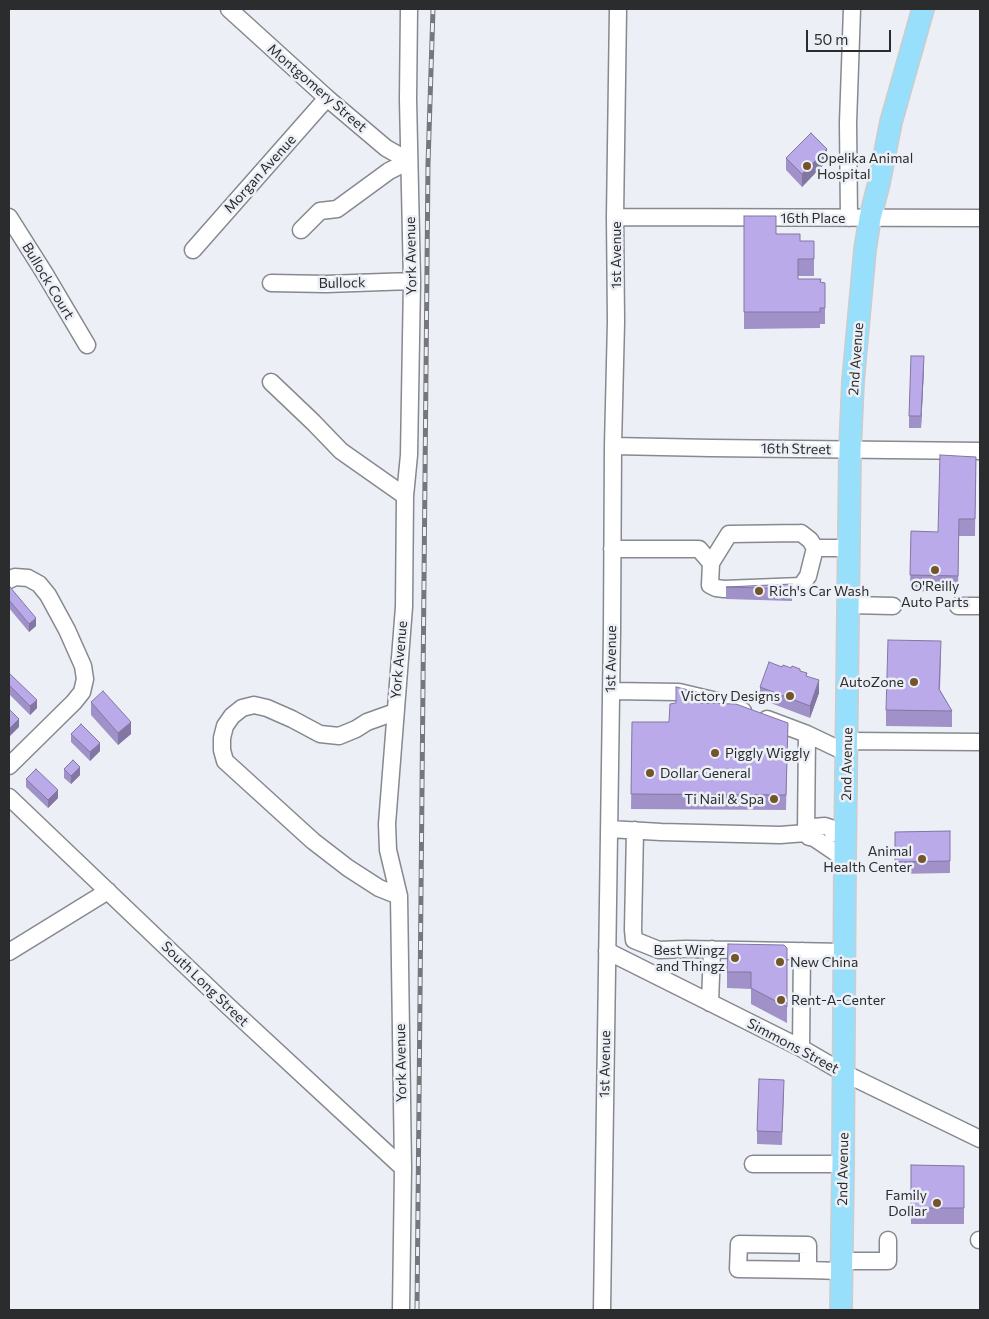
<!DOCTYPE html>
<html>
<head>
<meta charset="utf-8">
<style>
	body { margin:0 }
	#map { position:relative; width:989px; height:1319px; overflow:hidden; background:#ecf0f6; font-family:Commissioner,sans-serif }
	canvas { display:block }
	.frame { position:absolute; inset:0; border:10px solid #2b2c2e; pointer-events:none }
	.scale { position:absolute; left:806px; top:30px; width:85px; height:22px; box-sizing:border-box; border:2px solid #2b2c2e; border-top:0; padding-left:6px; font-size:15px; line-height:18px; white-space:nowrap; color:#2b2c2e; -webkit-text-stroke:4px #ecf0f6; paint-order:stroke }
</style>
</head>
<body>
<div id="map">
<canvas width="989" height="1319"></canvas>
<div class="frame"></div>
<div class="scale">50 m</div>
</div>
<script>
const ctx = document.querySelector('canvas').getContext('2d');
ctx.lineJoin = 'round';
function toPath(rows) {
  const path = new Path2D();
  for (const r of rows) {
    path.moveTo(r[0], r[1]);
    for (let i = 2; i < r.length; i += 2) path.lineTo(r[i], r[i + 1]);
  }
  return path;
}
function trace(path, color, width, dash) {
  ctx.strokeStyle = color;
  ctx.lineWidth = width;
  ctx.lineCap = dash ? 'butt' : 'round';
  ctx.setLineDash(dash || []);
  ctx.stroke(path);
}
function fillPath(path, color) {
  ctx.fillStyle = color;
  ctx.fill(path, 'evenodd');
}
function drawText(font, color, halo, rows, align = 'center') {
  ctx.font = font + ' Commissioner,sans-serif';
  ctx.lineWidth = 5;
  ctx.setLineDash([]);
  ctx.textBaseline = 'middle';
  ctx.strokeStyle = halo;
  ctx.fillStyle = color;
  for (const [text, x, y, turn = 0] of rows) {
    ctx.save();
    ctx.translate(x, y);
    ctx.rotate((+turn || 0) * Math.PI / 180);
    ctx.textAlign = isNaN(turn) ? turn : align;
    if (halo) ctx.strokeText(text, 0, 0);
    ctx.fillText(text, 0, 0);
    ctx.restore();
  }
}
const minor = toPath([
	[229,9,327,98,386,148,409,161],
	[9,217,45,274,87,345],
	[615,217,980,218],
	[849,218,848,123,852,9],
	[301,230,320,211,337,209,389,171,409,161],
	[193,250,327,98],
	[271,283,326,284,412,281],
	[271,382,313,422,341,451,405,496],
	[613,446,711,448,980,451],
	[801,533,810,540,815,548,808,576,801,586,724,589,716,588,710,585,711,563,729,534,801,533],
	[815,548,849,548],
	[612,549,699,549,711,563],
	[9,580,15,577,28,578,39,584,48,595,67,630,83,666,85,679,82,692,74,702,9,766],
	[849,605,893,606],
	[958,606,980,606],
	[611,691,679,692,717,701,743,711],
	[395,712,367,722,356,729,339,736,320,734,292,719,267,708,254,705,242,708,232,716,225,726,222,738,222,750,225,761,313,841,348,868,379,888,399,896],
	[767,719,807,734,847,753],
	[847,741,980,742],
	[9,797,228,1006,403,1168],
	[609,829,661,832,780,835,806,833,809,837,814,838,845,859],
	[635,830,633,930,634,940,659,950,686,949,845,952],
	[806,833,807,734],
	[806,833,809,828,813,827,825,826,831,828,833,833],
	[607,951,801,1048,844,1073,980,1139],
	[9,952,108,891],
	[710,1003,712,949],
	[801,1048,802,951],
	[753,1164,843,1164],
	[979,1240,980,1240],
	[841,1261,888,1261,888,1240],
	[808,1270,808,1245,739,1244,738,1269,808,1270,841,1271],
	[401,1310,403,1168,399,896,388,850,387,824,404,607,405,496,409,455,412,281,408,99,409,9],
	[602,1310,612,630,613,446,616,322,615,217,618,9]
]);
const major = toPath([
	[841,1310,843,1164,845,859,850,450,853,381,865,250,870,218,879,183,891,122,923,9]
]);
trace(minor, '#86898f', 19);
trace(major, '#cccccd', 24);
trace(minor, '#fff', 16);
trace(major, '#98dffb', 21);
const rail = toPath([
	[417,1310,428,164,433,9]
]);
trace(rail, '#75777b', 5);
trace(rail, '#ecf0f6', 3, [9]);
fillPath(toPath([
	[786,158,827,161,802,187,786,170],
	[744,216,776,234,800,241,814,241,814,276,798,276,798,279,825,283,825,324,820,324,820,328,744,329],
	[924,368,921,428,909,428,909,416],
	[976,457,975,536,959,536,958,592,910,591,911,531,938,532],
	[792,584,792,601,726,599,726,587],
	[9,588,36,626,29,632,9,608],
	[941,657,940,690,952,711,952,727,886,726,886,710],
	[800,671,807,676,819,693,810,718,760,699,760,687],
	[9,673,37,708,30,715,9,694],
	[91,702,131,734,118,745,91,715],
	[697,703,788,723,786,810,631,809,632,722,669,722],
	[71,734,100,751,90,761,71,742],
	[64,769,80,775,71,784,64,778],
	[26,779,58,798,48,808,26,787],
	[950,831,950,873,895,874,895,832],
	[787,948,787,1023,751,1004,751,989,727,988,727,972],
	[784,1092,782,1145,757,1144,757,1131],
	[911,1165,964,1166,964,1224,911,1224]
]), '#a092c8');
fillPath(toPath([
	[827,149,827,161,802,187,802,174],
	[924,356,924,368,921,428,921,416],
	[36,618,36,626,29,632,29,624],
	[819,680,819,693,810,718,810,706],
	[37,700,37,708,30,715,30,706],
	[19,719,19,727,9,737,9,729],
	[131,722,131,734,118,745,118,733],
	[100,743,100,751,90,761,90,752],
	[80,767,80,775,71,784,71,776],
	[58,790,58,798,48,808,48,800]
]), '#8277a3');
const building = toPath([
	[811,133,827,149,802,174,786,158,811,133],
	[744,216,776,216,776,234,800,234,800,241,814,241,814,259,798,259,798,279,821,279,820,282,825,283,825,308,820,308,820,312,744,312,744,216],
	[911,356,924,356,921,416,909,416,911,356],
	[940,455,976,457,975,519,959,519,958,576,910,575,911,531,938,532,940,455],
	[792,584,792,589,726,587,792,584],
	[10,587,36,618,29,624,9,600,9,588,10,587],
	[888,640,941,641,939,689,952,711,886,710,888,640],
	[769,662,782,667,783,665,791,668,792,666,800,669,800,671,807,673,806,676,819,680,810,706,760,687,769,662],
	[9,673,37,700,30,706,9,685,9,673],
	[676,687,697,692,697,703,736,704,788,723,786,795,631,794,632,722,669,722,670,704,676,703,676,687],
	[103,691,131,722,118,733,91,702,103,691],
	[9,709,19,719,9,729,9,709],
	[81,724,100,743,90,752,71,734,81,724],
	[73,760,80,767,71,776,64,769,73,760],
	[36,769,58,790,48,800,26,779,36,769],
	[950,831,950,861,895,862,895,832,950,831],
	[728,944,784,945,787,948,787,1007,751,988,751,972,727,972,728,944],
	[759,1079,784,1080,782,1132,757,1131,759,1079],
	[911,1165,964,1166,964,1208,911,1208,911,1165]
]);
fillPath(building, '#baaae9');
trace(building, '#8277a3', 1);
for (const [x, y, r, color] of [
	[807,166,5,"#74542a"],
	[935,570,5,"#74542a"],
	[759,591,5,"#74542a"],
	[914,682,5,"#74542a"],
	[790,696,5,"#74542a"],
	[715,753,5,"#74542a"],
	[650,773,5,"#74542a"],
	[774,799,5,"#74542a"],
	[922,859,5,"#74542a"],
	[735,958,5,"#74542a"],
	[780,962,5,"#74542a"],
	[781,1000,5,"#74542a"],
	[937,1203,5,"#74542a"]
]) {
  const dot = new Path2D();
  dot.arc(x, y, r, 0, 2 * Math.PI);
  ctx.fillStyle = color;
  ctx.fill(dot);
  trace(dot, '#ecf0f6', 2);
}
drawText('14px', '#2b2c2e', '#ecf0f6', [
	["Montgomery Street",317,88,41],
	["Morgan Avenue",260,174,-48],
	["16th Place",813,218],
	["1st Avenue",616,255,-90],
	["York Avenue",411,256,-91],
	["Bullock Court",48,281,59],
	["Bullock",342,283,-1],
	["2nd Avenue",856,359,-86],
	["16th Street",796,449,1],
	["1st Avenue",611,659,-89],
	["York Avenue",399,660,-85],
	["2nd Avenue",847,764,-89],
	["South Long Street",205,984,44],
	["Simmons Street",793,1046,28],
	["York Avenue",401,1063,-91],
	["1st Avenue",605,1064,-89],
	["2nd Avenue",843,1169,-89]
]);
drawText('14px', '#2b2c2e', '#ecf0f6', [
	["Opelika Animal",817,158],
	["Hospital",817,174],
	["O'Reilly",935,586,"center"],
	["Auto Parts",935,602,"center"],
	["Rich's Car Wash",769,591],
	["AutoZone",904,682,"right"],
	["Victory Designs",780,696,"right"],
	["Piggly Wiggly",725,753],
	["Dollar General",660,773],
	["Ti Nail & Spa",764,799,"right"],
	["Animal",912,851,"right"],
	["Health Center",912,867,"right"],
	["Best Wingz",725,950,"right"],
	["and Thingz",725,966,"right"],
	["New China",790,962],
	["Rent-A-Center",791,1000],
	["Family",927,1195,"right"],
	["Dollar",927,1211,"right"]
], 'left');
</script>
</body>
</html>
